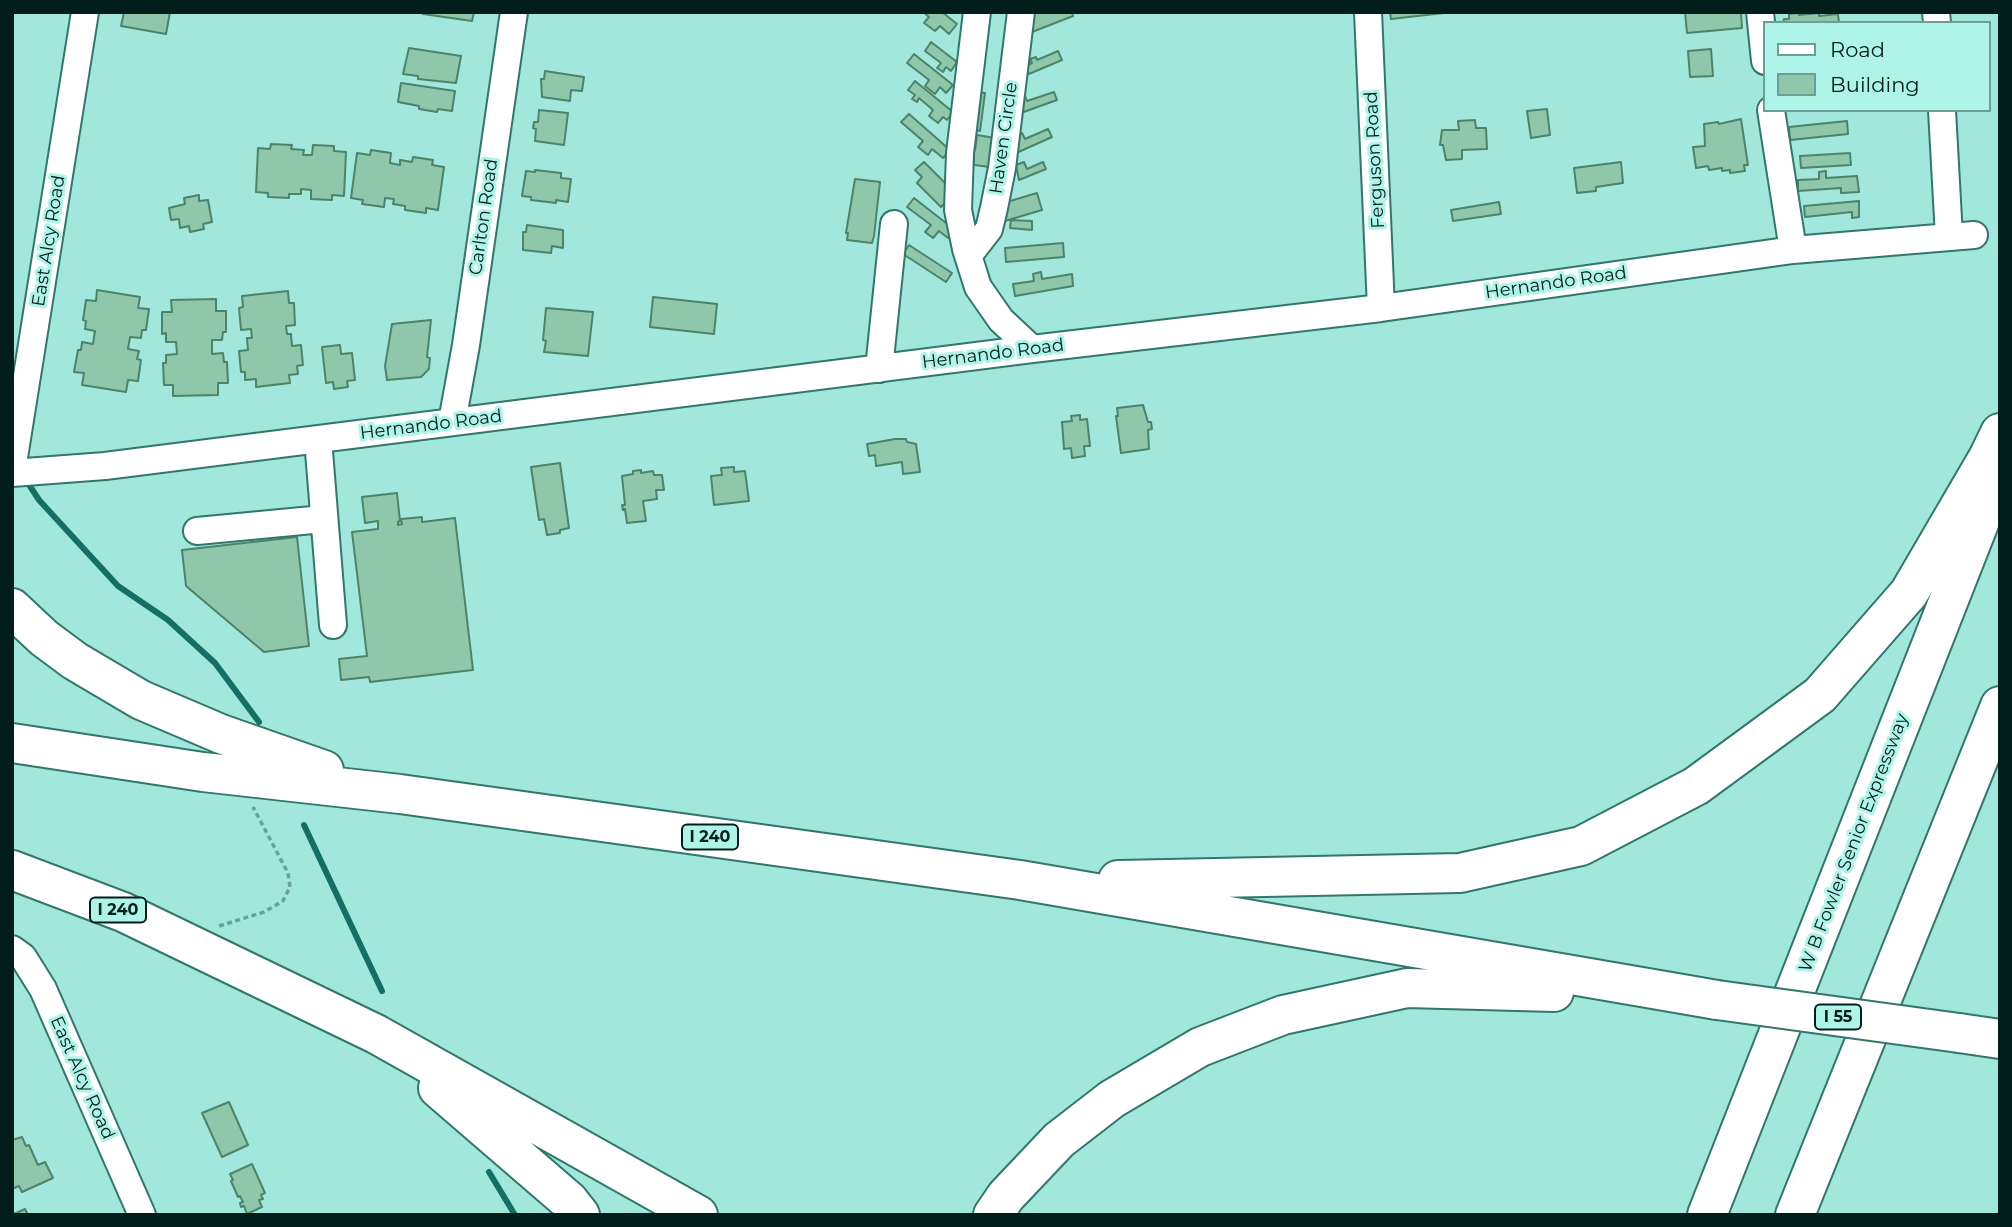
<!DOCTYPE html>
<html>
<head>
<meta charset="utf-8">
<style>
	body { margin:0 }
	#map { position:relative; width:2012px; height:1227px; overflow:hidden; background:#a2e7db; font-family:Montserrat,sans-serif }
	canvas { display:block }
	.frame { position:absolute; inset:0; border:14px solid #021e1a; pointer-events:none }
	.legend { position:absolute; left:1763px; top:21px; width:228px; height:91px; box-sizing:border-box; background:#aff4e8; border:2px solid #6a9e96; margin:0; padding:9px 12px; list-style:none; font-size:21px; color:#021e1a }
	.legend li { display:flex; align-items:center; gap:14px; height:35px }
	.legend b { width:35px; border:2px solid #6a9e96 }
</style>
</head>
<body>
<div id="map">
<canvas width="2012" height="1227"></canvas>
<div class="frame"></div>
<ul class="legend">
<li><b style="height:9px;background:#fff"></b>Road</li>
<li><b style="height:19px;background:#8fc7ab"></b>Building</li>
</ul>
</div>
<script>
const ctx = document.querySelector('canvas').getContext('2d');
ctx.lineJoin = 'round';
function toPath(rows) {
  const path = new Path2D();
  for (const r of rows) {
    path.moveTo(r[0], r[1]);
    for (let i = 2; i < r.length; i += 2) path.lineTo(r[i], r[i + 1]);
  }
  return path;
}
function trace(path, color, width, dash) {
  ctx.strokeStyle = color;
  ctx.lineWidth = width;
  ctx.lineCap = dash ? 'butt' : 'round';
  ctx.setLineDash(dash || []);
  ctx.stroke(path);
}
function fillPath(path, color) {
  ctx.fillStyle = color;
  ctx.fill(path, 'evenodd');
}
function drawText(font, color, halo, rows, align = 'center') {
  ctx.font = font + ' Montserrat,sans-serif';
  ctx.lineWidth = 6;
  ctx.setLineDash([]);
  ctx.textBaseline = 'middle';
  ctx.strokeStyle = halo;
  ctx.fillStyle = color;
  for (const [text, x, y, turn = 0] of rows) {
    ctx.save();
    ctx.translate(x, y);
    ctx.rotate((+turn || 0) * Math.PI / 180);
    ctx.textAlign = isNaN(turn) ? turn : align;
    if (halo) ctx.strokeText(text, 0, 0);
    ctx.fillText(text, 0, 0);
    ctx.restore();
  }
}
trace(toPath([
	[26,480,39,500,118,586,168,620,215,663,259,722],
	[304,825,382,991],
	[489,1172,515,1215]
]), '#147065', 6);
const building = toPath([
	[124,12,170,12,166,34,121,26,124,12],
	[423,12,474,12,472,21,423,14,423,12],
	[923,12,942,12,957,24,949,34,940,26,935,31,924,23,929,17,923,12],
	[1034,12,1072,12,1073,16,1032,32,1028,22,1034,20,1032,13,1034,12],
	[1390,12,1444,12,1444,13,1391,19,1390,12],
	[1685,12,1741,12,1742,28,1687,33,1685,12],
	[1799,13,1799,15,1819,13,1819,16,1838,14,1839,23,1783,23,1784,19,1789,19,1789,14,1799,13],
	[931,42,957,62,951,71,946,67,943,72,937,68,941,63,925,51,931,42],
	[409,48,461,56,456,83,418,79,418,76,403,74,409,48],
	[1711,49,1713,76,1690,77,1688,51,1711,49],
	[1058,51,1062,60,1029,74,1026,66,1032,63,1030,59,1036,57,1037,60,1058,51],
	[914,54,953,85,946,93,940,87,935,94,925,86,929,80,907,63,914,54],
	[545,71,584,77,582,91,571,90,570,101,542,97,541,79,544,79,545,71],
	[915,81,953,112,947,120,943,117,938,123,929,116,933,110,919,98,917,102,912,99,915,95,908,90,915,81],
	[401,83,455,91,452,111,438,109,437,112,419,109,419,106,398,102,401,83],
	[976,92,985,93,980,131,971,129,976,92],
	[1054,92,1057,100,1018,114,1024,93,1027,101,1054,92],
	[1547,109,1550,135,1531,138,1527,111,1547,109],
	[539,110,568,113,564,145,535,141,536,129,533,128,534,122,538,122,539,110],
	[909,114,950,150,943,158,932,149,928,155,918,147,923,141,901,122,909,114],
	[1741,119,1748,165,1744,165,1745,171,1730,173,1730,170,1722,171,1722,168,1709,170,1708,166,1696,168,1693,147,1705,146,1704,124,1718,122,1719,124,1741,119],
	[1475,120,1476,128,1486,128,1487,149,1462,150,1462,159,1446,160,1443,145,1440,145,1442,130,1459,130,1458,121,1475,120],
	[1847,121,1848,134,1790,140,1789,127,1847,121],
	[1048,129,1052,137,1014,154,1015,136,1022,133,1025,139,1048,129],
	[977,135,995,138,990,167,974,165,974,159,968,159,970,149,975,150,977,135],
	[271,144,292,145,291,149,304,150,303,155,312,155,313,145,334,146,334,151,346,152,344,196,332,195,332,200,311,199,311,190,301,189,301,194,289,194,289,198,268,197,268,193,256,192,258,148,270,149,271,144],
	[371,150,391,153,390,163,400,165,400,160,412,162,413,157,433,160,432,165,444,167,438,210,426,208,426,213,405,210,405,206,393,204,394,199,385,198,384,207,362,204,363,200,351,198,357,153,370,155,371,150],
	[1850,153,1851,165,1801,168,1800,156,1850,153],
	[924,162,950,188,951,197,941,207,917,183,922,177,915,170,924,162],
	[1024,162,1027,169,1043,162,1046,169,1019,180,1016,165,1024,162],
	[1621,162,1623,183,1596,187,1596,191,1577,193,1574,168,1621,162],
	[535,170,561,173,561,178,571,179,568,202,556,200,556,203,531,200,531,197,522,196,526,171,535,172,535,170],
	[1826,171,1826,178,1857,176,1859,192,1841,193,1841,188,1798,191,1798,180,1819,179,1819,172,1826,171],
	[855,179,880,182,874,236,872,243,847,240,848,233,846,233,855,179],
	[1037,193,1042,210,1005,221,1000,204,1037,193],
	[199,195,199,201,208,200,212,222,203,224,204,229,190,232,189,226,180,228,179,219,171,220,169,208,185,204,184,198,199,195],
	[914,198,955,230,948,238,939,231,933,238,925,232,931,225,907,207,914,198],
	[1859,201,1859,217,1852,218,1852,212,1805,217,1804,206,1859,201],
	[1499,202,1501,214,1453,221,1451,210,1499,202],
	[1011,220,1032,221,1032,230,1010,228,1011,220],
	[527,225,563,230,563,248,552,246,551,253,523,250,523,232,526,232,527,225],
	[1063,243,1064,257,1006,262,1005,248,1063,243],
	[909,245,952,273,946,282,903,254,909,245],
	[1041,272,1042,279,1072,274,1073,286,1015,296,1013,284,1034,281,1033,274,1041,272],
	[97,290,140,297,138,308,149,309,146,330,142,330,141,338,130,337,128,349,139,351,137,359,141,360,138,381,128,380,126,392,82,385,84,373,74,372,78,350,81,350,82,342,93,344,95,331,85,329,86,321,83,320,86,300,96,301,97,290],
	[288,291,289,303,294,303,295,325,286,326,287,334,291,334,292,346,301,345,303,365,297,366,298,374,289,375,290,383,256,387,256,379,245,380,245,372,241,372,239,351,248,350,247,338,252,338,251,329,241,330,239,308,243,307,242,296,288,291],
	[653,297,717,304,714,334,650,327,653,297],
	[216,299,216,311,226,311,226,332,223,332,222,340,212,340,212,354,223,353,224,362,227,362,228,383,218,383,218,395,173,396,173,385,164,385,163,363,166,363,166,355,177,354,176,342,166,342,166,333,162,334,162,312,172,312,171,300,216,299],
	[546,308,593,312,588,356,544,352,546,341,543,340,546,308],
	[431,320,427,357,430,358,429,369,421,377,387,380,385,366,392,324,431,320],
	[340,345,341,354,352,353,355,380,347,381,348,387,334,389,333,382,326,383,322,347,340,345],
	[1143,405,1148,422,1151,422,1152,429,1148,430,1149,449,1121,453,1116,416,1118,416,1117,408,1143,405],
	[1080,415,1080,420,1087,419,1090,446,1084,446,1085,456,1072,458,1071,448,1064,449,1062,422,1072,421,1071,416,1080,415],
	[895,439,906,439,907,442,916,444,920,472,903,474,902,462,876,466,875,455,869,456,867,444,895,439],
	[560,463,569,528,560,530,560,533,547,535,544,519,539,520,531,467,560,463],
	[734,467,734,472,745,471,749,501,714,505,711,476,722,475,721,468,734,467],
	[641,470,641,473,653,471,654,475,662,475,664,490,656,490,657,499,643,501,646,521,627,523,625,509,623,510,622,505,625,505,622,476,633,474,633,471,641,470],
	[397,493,400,521,398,522,398,525,402,524,401,519,422,517,422,522,455,518,473,670,370,682,369,677,341,680,339,659,367,656,352,532,378,529,378,521,365,523,362,497,397,493],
	[297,537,309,646,264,652,186,586,182,550,297,537],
	[229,1102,248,1145,222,1157,202,1113,229,1102],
	[22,1137,26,1146,29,1145,38,1165,45,1162,53,1178,22,1192,19,1186,12,1189,12,1140,22,1137],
	[252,1164,265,1193,261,1195,263,1199,259,1200,262,1207,247,1214,244,1206,241,1207,240,1203,243,1202,240,1196,238,1197,231,1181,233,1180,230,1174,252,1164],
	[25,1209,28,1215,12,1215,25,1209]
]);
fillPath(building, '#8fc7ab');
trace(building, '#4c836a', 2);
const minor = toPath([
	[977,12,960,153,958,210,966,249,978,287,1001,320,1032,349],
	[1368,12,1381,308],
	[1760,12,1765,61],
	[1936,12,1937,23],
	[1771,110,1793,250],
	[1942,110,1949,237],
	[968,256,989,229,994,208,1002,168,1021,12],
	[879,369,894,224],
	[452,422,466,345,514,12],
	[318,439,333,625],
	[12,470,85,12],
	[12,473,105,466,1032,349,1381,308,1793,250,1974,235],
	[197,531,323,519],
	[12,949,23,957,43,989,142,1215]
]);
const highway = toPath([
	[12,608,44,638,75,661,141,700,221,734,324,770],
	[12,743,203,772,400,794,1020,880,1717,1000],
	[12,870,123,912,376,1034,698,1215],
	[1118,880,1460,873,1581,846,1696,786,1820,695,1909,593,1989,456,2000,433],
	[1959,1033,2000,1039],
	[438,1088,569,1201,580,1215],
	[993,1215,1006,1196,1059,1140,1112,1099,1200,1047,1283,1015,1407,988,1554,992],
	[1707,1215,1996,480],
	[1795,1215,2000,706]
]);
trace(minor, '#32776d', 30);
trace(highway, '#32776d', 42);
trace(toPath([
	[219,926,264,912,283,901,290,887,288,873,253,807]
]), '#6ba298', 3.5, [5, 3.5]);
trace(minor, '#fff', 26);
trace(highway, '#fff', 38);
const highwayBridge = toPath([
	[1717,1000,1959,1033]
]);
trace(highwayBridge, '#32776d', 42, []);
trace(highwayBridge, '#fff', 38);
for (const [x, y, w] of [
	[710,837,56],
	[118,910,56],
	[1838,1017,46]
]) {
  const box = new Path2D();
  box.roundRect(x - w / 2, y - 12.5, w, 25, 5);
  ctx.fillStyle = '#aff4e8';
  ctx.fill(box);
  trace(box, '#021e1a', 2);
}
drawText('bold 16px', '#021e1a', null, [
	["I 240",710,837],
	["I 240",118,910],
	["I 55",1838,1017]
]);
drawText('18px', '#021e1a', '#aff4e8', [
	["Haven Circle",1004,138,-82],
	["Ferguson Road",1375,160,-93],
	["Carlton Road",484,217,-82],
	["East Alcy Road",49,241,-81],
	["Hernando Road",1556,283,-8],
	["Hernando Road",993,354,-7],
	["Hernando Road",431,425,-7],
	["W B Fowler Senior Expressway",1854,843,-69],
	["East Alcy Road",82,1078,66]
]);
</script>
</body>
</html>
